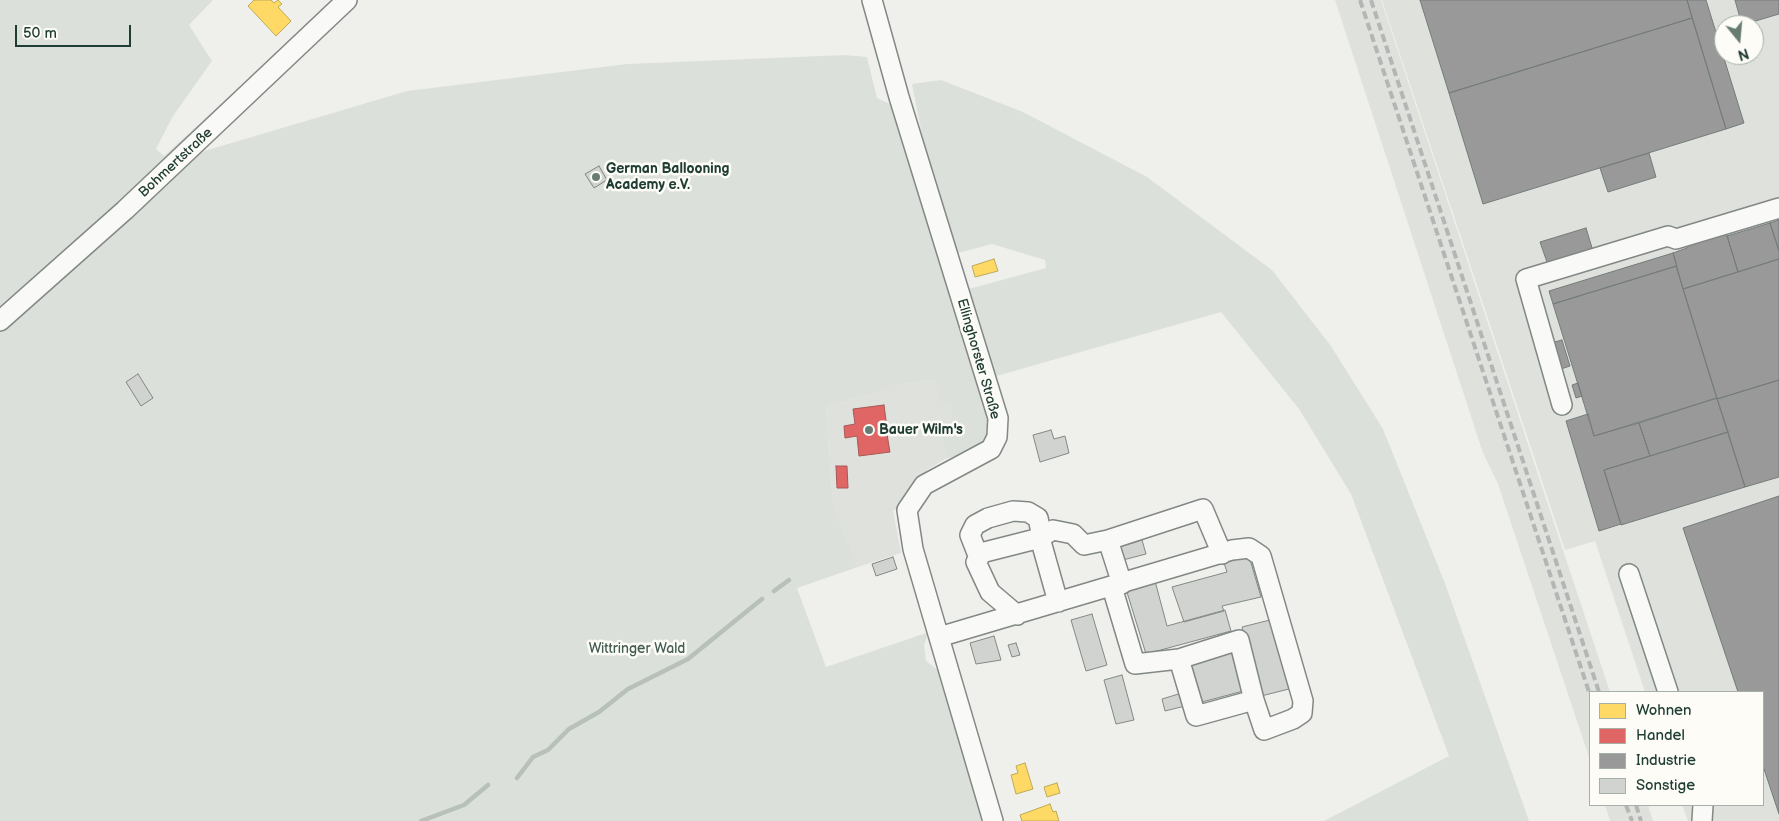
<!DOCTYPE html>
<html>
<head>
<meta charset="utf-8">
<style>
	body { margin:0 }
	#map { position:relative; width:1779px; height:821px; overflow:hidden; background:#eff0ec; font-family:"Balsamiq Sans",sans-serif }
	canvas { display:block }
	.legend { position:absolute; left:1589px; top:691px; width:175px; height:115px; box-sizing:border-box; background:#fdfcf7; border:1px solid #a4b0a9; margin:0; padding:6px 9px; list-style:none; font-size:15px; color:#1f3d34 }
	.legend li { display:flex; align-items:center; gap:10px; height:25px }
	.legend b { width:25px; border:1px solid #a4b0a9 }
	.north { position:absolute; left:1714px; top:15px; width:50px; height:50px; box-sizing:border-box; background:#fdfcf7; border:1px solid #a4b0a9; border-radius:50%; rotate:163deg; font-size:14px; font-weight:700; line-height:20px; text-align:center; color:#1f3d34 }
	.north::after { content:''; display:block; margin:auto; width:18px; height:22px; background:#687c74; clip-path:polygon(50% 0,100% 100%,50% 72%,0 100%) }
	.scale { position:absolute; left:15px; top:25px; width:116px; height:22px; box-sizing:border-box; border:2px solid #1f3d34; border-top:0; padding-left:6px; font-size:15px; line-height:18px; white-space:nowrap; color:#1f3d34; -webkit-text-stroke:4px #fdfcf7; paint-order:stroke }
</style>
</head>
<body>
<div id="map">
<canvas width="1779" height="821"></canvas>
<ul class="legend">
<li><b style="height:14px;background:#ffd966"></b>Wohnen</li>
<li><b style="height:14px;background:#e06666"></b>Handel</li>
<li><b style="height:14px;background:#999"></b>Industrie</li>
<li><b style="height:14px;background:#d1d3d0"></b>Sonstige</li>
</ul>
<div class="north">N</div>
<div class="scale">50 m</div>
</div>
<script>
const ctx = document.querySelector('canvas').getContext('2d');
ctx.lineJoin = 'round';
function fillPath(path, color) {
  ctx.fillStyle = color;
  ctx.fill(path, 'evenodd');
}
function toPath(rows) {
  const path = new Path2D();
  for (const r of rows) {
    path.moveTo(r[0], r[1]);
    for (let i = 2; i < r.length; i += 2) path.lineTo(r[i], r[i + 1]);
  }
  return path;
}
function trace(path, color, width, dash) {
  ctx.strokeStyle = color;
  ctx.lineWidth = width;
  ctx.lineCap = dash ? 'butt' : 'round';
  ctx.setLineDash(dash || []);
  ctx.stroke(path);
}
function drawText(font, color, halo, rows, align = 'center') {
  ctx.font = font + ' "Balsamiq Sans",sans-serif';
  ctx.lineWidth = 5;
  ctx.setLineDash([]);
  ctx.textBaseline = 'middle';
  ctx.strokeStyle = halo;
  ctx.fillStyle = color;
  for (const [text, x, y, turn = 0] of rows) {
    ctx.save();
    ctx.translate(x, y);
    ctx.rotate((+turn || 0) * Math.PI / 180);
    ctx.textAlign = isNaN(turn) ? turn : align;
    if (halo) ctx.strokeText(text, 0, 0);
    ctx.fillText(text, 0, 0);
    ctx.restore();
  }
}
fillPath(toPath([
	[1335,0,1381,0,1610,692,1590,692,1590,760,1498,484,1483,453],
	[1382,0,1779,0,1779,821,1688,821,1682,805,1763,805,1763,692,1645,692,1595,541,1565,550],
	[1724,25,1754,25,1754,55,1724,55],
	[936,380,950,401,951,417,949,421,940,424,945,459,927,470,916,481,902,509,893,510,901,553,858,567,833,504,826,407,880,392,894,385],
	[1605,805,1648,805,1653,821,1610,821]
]), '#dee1dc');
fillPath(toPath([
	[0,0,213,0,189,25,212,61,173,116,156,149,164,156,233,93,201,152,407,91,627,64,845,55,867,57,877,98,892,105,896,111,992,421,990,434,977,449,945,459,940,423,949,421,951,417,950,401,939,402,936,380,894,385,880,392,826,407,833,504,858,567,797,588,826,667,929,632,924,645,926,661,942,673,984,821,0,821],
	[941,80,1023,112,1147,177,1272,270,1331,346,1383,429,1446,586,1529,821,1324,821,1449,756,1351,494,1299,409,1221,312,993,377,965,290,1046,268,1045,260,992,244,954,254,931,181,912,84]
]), '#dce0db');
const homes = toPath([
	[254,0,271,0,274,3,278,0,282,4,278,7,291,21,276,36,248,6,254,0],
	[994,259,998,271,975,277,972,266,994,259],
	[1025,763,1033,789,1016,794,1011,775,1018,773,1016,766,1025,763],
	[1057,783,1060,793,1047,797,1044,787,1057,783],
	[1050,804,1053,812,1056,811,1059,821,1022,821,1020,815,1050,804]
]);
fillPath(homes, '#ffd966');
trace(homes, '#bcaa57', 1);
const shops = toPath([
	[884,405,887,428,892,427,893,433,887,434,890,452,859,456,857,436,845,438,844,426,855,424,853,409,884,405],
	[836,466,847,466,848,488,837,488,836,466]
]);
fillPath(shops, '#e06666');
trace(shops, '#a65a57', 1);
const industry = toPath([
	[1420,0,1687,0,1692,18,1449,93,1420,0],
	[1687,0,1706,0,1744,123,1726,129,1687,0],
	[1735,0,1779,0,1779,14,1742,25,1735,0],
	[1692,18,1726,129,1483,204,1449,93,1692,18],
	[1649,153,1656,177,1608,192,1600,168,1649,153],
	[1779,220,1779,251,1770,223,1779,220],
	[1770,223,1779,251,1779,259,1738,272,1727,236,1770,223],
	[1586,228,1593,251,1548,265,1540,242,1586,228],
	[1725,229,1738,272,1683,289,1673,253,1687,248,1685,242,1725,229],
	[1673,253,1677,266,1553,304,1549,291,1673,253],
	[1779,259,1779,380,1717,399,1683,289,1779,259],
	[1676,266,1717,398,1594,436,1553,304,1676,266],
	[1562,340,1570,366,1558,370,1551,343,1562,340],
	[1779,380,1779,477,1745,487,1717,399,1779,380],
	[1578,383,1582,396,1576,398,1572,385,1578,383],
	[1717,398,1728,432,1650,456,1639,423,1717,398],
	[1588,414,1594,436,1639,423,1650,456,1604,470,1621,524,1599,531,1566,421,1588,414],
	[1728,432,1745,487,1621,525,1604,470,1728,432],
	[1779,496,1779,814,1763,766,1763,692,1738,692,1683,528,1779,496]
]);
fillPath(industry, '#999');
trace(industry, '#747d7b', 1);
trace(toPath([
	[774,591,789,580],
	[517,778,533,757,548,750,569,729,599,712,628,689,688,659,762,599],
	[421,821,464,805,488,785]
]), '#b7c0ba', 4.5);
const building = toPath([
	[599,166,607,180,594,188,585,174,599,166],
	[138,374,153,398,141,406,126,382,138,374],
	[1051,430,1054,439,1065,436,1069,453,1040,462,1033,435,1051,430],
	[1142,540,1146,554,1123,560,1119,547,1142,540],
	[1249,556,1261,597,1222,606,1224,611,1184,622,1172,587,1227,572,1224,563,1249,556],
	[893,557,897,569,876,576,872,564,893,557],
	[1155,581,1167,626,1225,610,1231,631,1146,654,1126,589,1155,581],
	[1092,614,1107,665,1086,671,1071,620,1092,614],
	[1270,620,1289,689,1261,696,1242,627,1270,620],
	[994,636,1001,660,976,664,970,643,994,636],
	[1016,643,1020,655,1012,657,1008,645,1016,643],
	[1237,651,1247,690,1202,702,1191,663,1237,651],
	[1122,675,1134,720,1116,724,1104,680,1122,675],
	[1182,693,1185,706,1165,711,1162,699,1182,693]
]);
fillPath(building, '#d1d3d0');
trace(building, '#828885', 1);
const minor = toPath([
	[872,0,899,97,998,418,997,437,991,449,924,485,907,510,913,549,993,821],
	[0,321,125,210,347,0],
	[1562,405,1526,279,1668,236,1676,239,1779,208],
	[979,558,970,535,975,525,988,518,1013,511,1028,512,1038,518,1042,537],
	[1629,574,1668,692],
	[1122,584,1108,540,1203,509,1222,554],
	[1058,602,1040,538,1053,530,1073,534,1084,545,1108,540],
	[1017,615,990,592,976,562,981,553,1040,538],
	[939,637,1232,550,1249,548,1261,556,1303,701,1302,713,1293,719,1264,730,1254,700,1196,716,1179,659,1135,664,1112,587],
	[1179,659,1239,640,1254,700],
	[1702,821,1703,805]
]);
trace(minor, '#828885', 22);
trace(minor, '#f9f9f7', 19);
trace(toPath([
	[1360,0,1590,695],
	[1371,0,1599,692],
	[1626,805,1632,821],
	[1636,805,1641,821]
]), '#b3b6b4', 4, [8, 4]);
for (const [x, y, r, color] of [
	[596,177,5,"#687c74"],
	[869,430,5,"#687c74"]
]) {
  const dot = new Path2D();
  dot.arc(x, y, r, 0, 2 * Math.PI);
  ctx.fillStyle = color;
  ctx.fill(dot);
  trace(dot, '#fdfcf7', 2);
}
drawText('14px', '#1f3d34', '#fdfcf7', [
	["Bohmertstraße",176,163,-43],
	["Ellinghorster Straße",978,359,74]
]);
drawText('bold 14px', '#1f3d34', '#fdfcf7', [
	["German Ballooning",606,169],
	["Academy e.V.",606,185],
	["Bauer Wilm's",879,430]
], 'left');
drawText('14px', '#425b53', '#fdfcf7', [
	["Wittringer Wald",637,649]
]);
</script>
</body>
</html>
